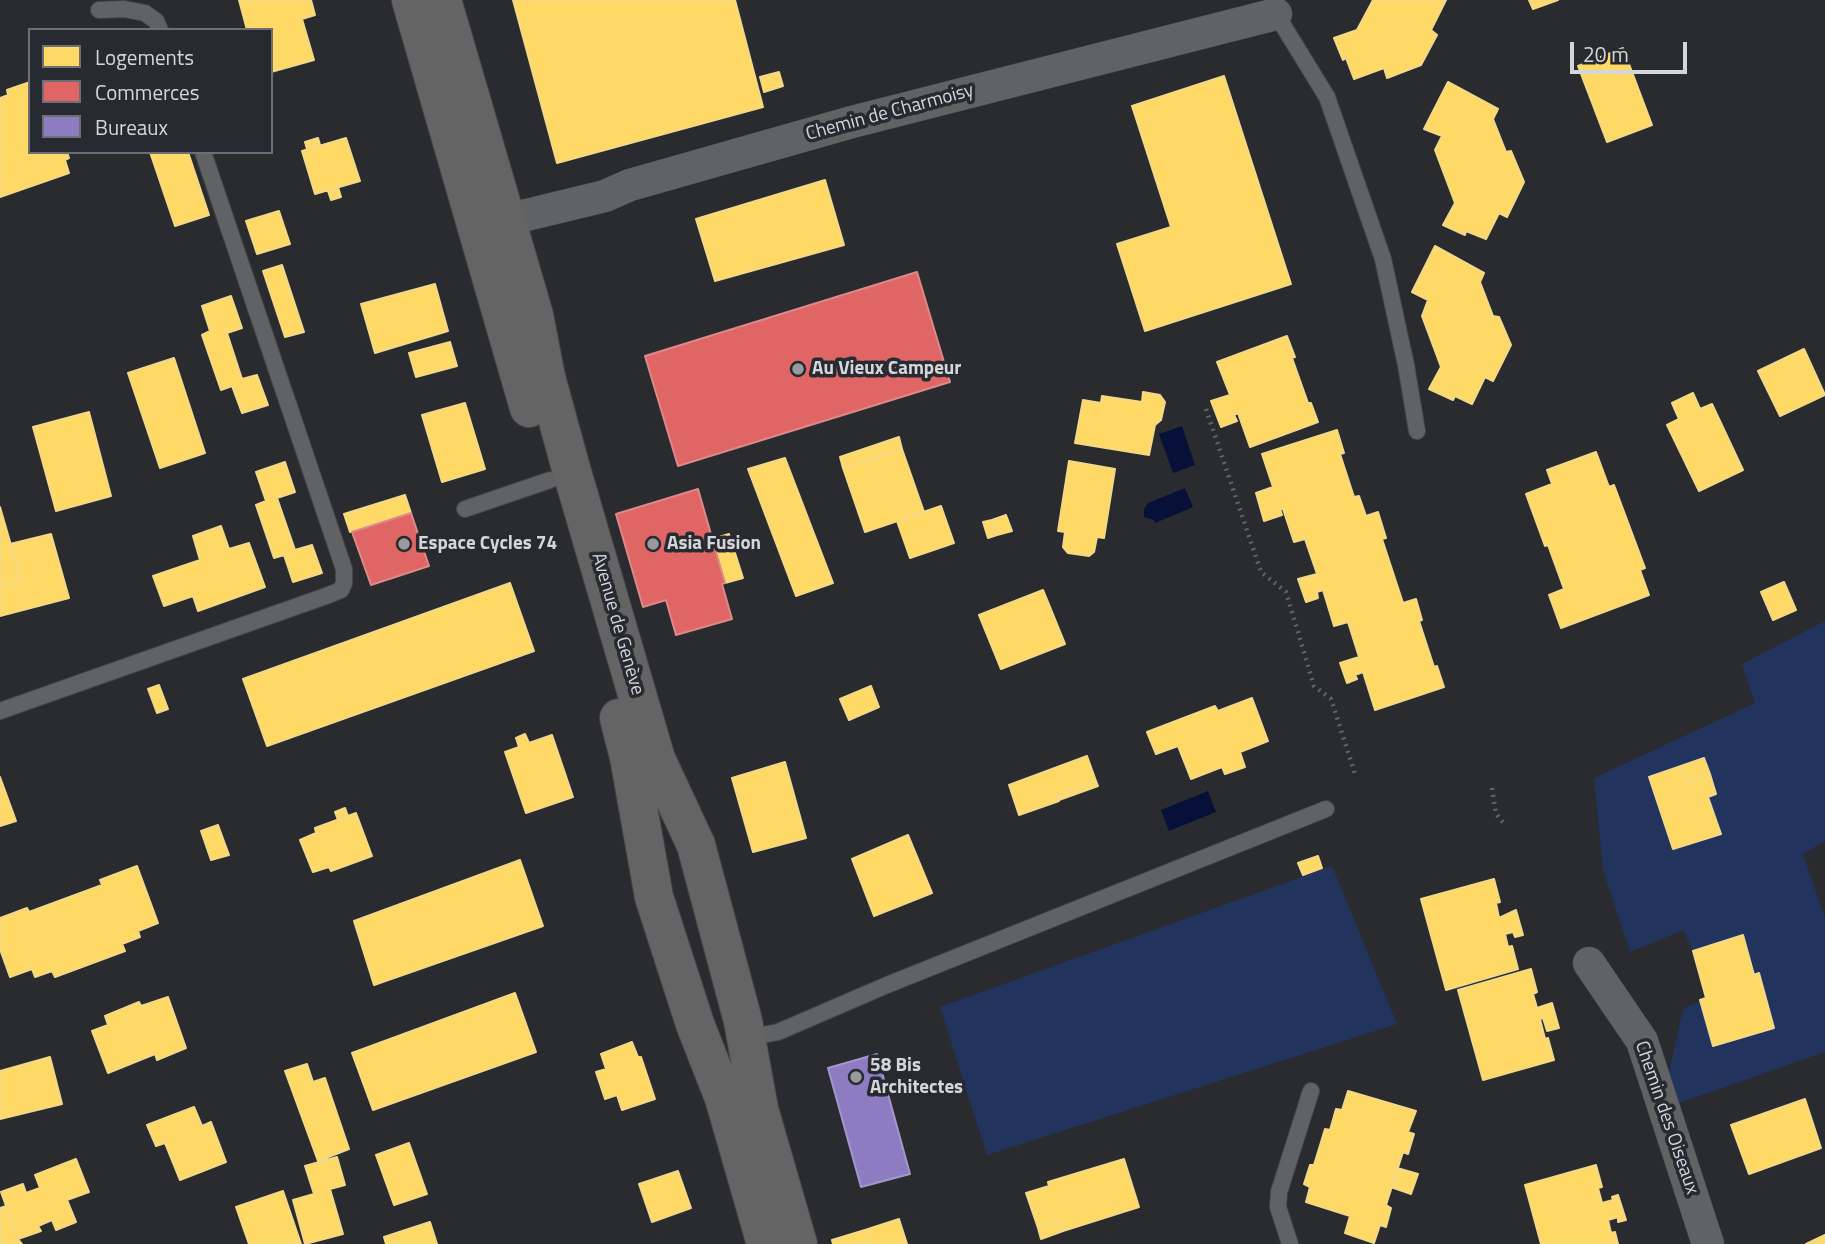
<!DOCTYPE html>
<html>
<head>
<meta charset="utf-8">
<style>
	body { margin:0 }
	#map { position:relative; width:1825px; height:1244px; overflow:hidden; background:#292b2e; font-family:"Titillium Web",sans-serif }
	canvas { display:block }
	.legend { position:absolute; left:28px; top:28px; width:245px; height:126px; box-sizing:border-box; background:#272a30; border:2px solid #6d6f74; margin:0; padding:9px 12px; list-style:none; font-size:21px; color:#d5d6da }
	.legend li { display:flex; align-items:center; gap:14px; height:35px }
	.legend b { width:35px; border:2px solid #6d6f74 }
	.scale { position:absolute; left:1570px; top:42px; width:117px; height:32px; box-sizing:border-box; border:4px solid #d5d6da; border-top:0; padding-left:9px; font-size:21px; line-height:24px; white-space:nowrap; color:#d5d6da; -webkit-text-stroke:5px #272a30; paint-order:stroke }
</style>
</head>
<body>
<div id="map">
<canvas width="1825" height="1244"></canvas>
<ul class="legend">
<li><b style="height:19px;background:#ffd966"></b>Logements</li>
<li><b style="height:19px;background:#e06666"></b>Commerces</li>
<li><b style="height:19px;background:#8e7cc3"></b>Bureaux</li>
</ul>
<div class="scale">20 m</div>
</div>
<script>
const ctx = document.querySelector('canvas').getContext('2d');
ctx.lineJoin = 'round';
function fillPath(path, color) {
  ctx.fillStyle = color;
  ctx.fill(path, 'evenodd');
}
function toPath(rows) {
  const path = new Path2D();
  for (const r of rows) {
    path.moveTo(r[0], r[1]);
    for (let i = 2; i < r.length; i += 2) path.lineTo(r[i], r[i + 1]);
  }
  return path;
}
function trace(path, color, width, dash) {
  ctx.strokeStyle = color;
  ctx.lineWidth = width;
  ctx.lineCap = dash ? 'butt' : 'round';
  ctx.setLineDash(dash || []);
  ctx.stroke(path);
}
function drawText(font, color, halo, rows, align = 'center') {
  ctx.font = font + ' "Titillium Web",sans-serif';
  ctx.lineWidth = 7;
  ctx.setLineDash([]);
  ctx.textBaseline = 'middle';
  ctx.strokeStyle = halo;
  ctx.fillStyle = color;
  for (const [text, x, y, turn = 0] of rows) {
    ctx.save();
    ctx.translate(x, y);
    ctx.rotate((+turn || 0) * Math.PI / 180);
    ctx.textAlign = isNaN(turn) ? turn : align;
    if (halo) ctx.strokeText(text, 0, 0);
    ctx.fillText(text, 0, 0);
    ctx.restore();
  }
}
fillPath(toPath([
	[1825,621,1825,841,1803,854,1825,918,1825,1052,1679,1103,1669,1072,1683,1009,1706,998,1693,951,1683,930,1630,952,1603,870,1594,778,1755,703,1742,664],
	[1332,866,1397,1024,987,1155,940,1007]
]), '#22345d');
fillPath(toPath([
	[1182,426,1195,465,1173,473,1159,434],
	[1185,488,1193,507,1155,523,1154,520,1144,517,1144,509,1148,503],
	[1208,791,1216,812,1169,831,1161,810]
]), '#061039');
const homes = toPath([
	[239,0,311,0,315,15,302,19,314,60,271,72,271,30,247,30,239,0],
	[513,0,735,0,763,107,557,163,513,0],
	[1373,0,1446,0,1431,30,1437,35,1421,65,1387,78,1384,68,1354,79,1346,58,1343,60,1334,38,1357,30,1373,0],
	[1529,0,1558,0,1533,9,1529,0],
	[1623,48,1652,125,1607,142,1578,66,1623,48],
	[779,72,783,86,764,92,760,77,779,72],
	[1224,76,1291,284,1145,331,1117,244,1171,227,1132,106,1224,76],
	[30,82,30,152,67,152,69,158,65,160,69,173,0,197,0,98,8,95,7,90,30,82],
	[1448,82,1498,109,1493,119,1506,152,1511,151,1524,182,1507,217,1499,213,1486,239,1466,231,1465,235,1443,225,1455,203,1435,150,1442,136,1424,129,1448,82],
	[318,138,320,145,307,149,305,142,318,138],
	[346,138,360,181,315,194,302,151,346,138],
	[150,152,188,152,209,215,175,226,150,152],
	[825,180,844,245,715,281,696,219,825,180],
	[338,187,341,197,331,200,328,191,338,187],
	[279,211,290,244,257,254,246,221,279,211],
	[1435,246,1484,273,1480,282,1493,316,1499,317,1511,345,1493,381,1485,377,1472,404,1455,396,1453,400,1429,389,1441,367,1422,316,1428,300,1412,292,1435,246],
	[282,265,304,332,285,337,263,271,282,265],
	[435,284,448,331,375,353,361,304,435,284],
	[231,296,242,328,227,333,242,379,257,375,268,405,242,413,232,386,221,390,202,335,210,331,202,306,231,296],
	[1287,336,1295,357,1292,358,1308,403,1311,403,1318,422,1250,447,1238,413,1234,415,1237,421,1221,427,1211,401,1230,395,1217,362,1287,336],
	[450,342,457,366,416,377,409,353,450,342],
	[1804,349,1825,395,1780,416,1758,371,1804,349],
	[174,358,205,453,160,468,128,373,174,358],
	[1143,392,1160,395,1165,402,1161,420,1155,425,1149,455,1075,443,1083,400,1101,403,1102,396,1142,402,1143,392],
	[1693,393,1700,409,1712,404,1743,470,1699,491,1667,425,1679,419,1672,403,1693,393],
	[465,403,485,469,442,482,422,415,465,403],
	[89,412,111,496,56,511,33,427,89,412],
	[1337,430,1344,453,1340,454,1354,497,1359,496,1366,516,1378,512,1386,538,1382,539,1403,603,1416,599,1422,620,1419,621,1434,667,1437,666,1444,687,1375,710,1363,672,1355,675,1357,679,1347,683,1340,663,1359,657,1348,622,1334,626,1323,590,1317,592,1318,598,1306,602,1298,579,1317,574,1305,539,1294,542,1283,509,1280,509,1282,515,1264,521,1256,493,1273,487,1262,454,1337,430],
	[899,437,902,449,843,468,840,457,899,437],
	[902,449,924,512,865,532,843,468,902,449],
	[1596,452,1609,487,1614,485,1645,568,1640,570,1649,595,1561,628,1549,595,1564,589,1548,545,1545,546,1526,494,1552,484,1547,470,1596,452],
	[785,458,833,583,796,596,748,469,785,458],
	[1069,461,1115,469,1104,538,1097,537,1094,552,1089,556,1068,553,1063,547,1065,532,1058,531,1069,461],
	[285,462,295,492,277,498,295,550,312,545,322,573,293,582,284,555,274,558,256,505,266,501,256,472,285,462],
	[405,495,411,513,350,532,344,514,405,495],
	[941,506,954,543,910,558,897,521,941,506],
	[0,507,21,580,0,586,0,507],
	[1006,515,1012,531,997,535,992,520,1006,515],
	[992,520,997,535,988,538,983,522,992,520],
	[221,526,229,549,249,543,265,587,198,611,193,596,164,606,153,576,200,560,193,536,221,526],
	[51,534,69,598,0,616,0,586,21,580,10,544,51,534],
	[729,534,743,578,725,583,712,539,729,534],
	[1784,582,1796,610,1773,620,1761,592,1784,582],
	[510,583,534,651,267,746,243,679,510,583],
	[1043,590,1065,644,1001,669,979,615,1043,590],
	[159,685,168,709,157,713,148,689,159,685],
	[871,686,879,707,849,720,840,699,871,686],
	[1252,698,1268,741,1240,752,1245,767,1225,774,1222,767,1191,779,1178,746,1156,754,1147,732,1215,706,1218,711,1252,698],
	[525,734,529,743,552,735,573,797,526,813,505,752,519,747,516,738,525,734],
	[1087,756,1096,781,1057,795,1059,801,1019,815,1009,785,1087,756],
	[1704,758,1710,774,1688,782,1681,766,1704,758],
	[785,762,806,838,753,852,732,778,785,762],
	[1681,766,1688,782,1710,774,1716,794,1708,797,1721,834,1673,849,1649,777,1681,766],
	[0,777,16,821,0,826,0,777],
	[1096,781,1098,786,1059,800,1057,795,1096,781],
	[345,808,348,816,338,820,335,812,345,808],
	[356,813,372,856,331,871,329,867,313,872,300,840,316,833,315,828,356,813],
	[218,825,229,855,211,860,201,831,218,825],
	[908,835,932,893,874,916,852,859,908,835],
	[1318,856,1322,868,1303,875,1298,863,1318,856],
	[520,860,543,926,374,985,354,921,520,860],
	[137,866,158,923,138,931,140,937,122,944,125,951,55,977,52,971,35,977,32,969,10,977,0,949,0,918,27,908,29,912,102,885,100,880,137,866],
	[1494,879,1500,902,1496,903,1499,918,1516,910,1523,935,1515,937,1513,932,1505,934,1508,947,1512,946,1518,969,1446,990,1421,899,1494,879],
	[1743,935,1754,975,1759,973,1774,1028,1713,1046,1700,1000,1706,998,1693,951,1743,935],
	[1531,969,1537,992,1533,994,1537,1008,1552,1003,1559,1028,1547,1031,1543,1018,1540,1019,1545,1039,1548,1038,1554,1060,1483,1080,1458,990,1531,969],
	[515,993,536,1052,373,1110,352,1053,515,993],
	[168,997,186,1048,157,1060,155,1054,108,1073,92,1031,108,1025,105,1016,139,1002,141,1006,168,997],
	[632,1042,638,1057,641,1057,655,1099,622,1110,617,1095,605,1099,596,1072,606,1069,601,1054,632,1042],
	[50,1057,62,1104,0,1119,0,1071,50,1057],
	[307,1064,313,1082,325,1078,349,1149,318,1161,285,1071,307,1064],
	[1348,1091,1416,1111,1408,1132,1414,1134,1408,1154,1403,1152,1386,1205,1391,1208,1386,1227,1380,1225,1374,1243,1345,1233,1350,1216,1306,1202,1310,1187,1304,1184,1310,1165,1314,1165,1325,1129,1330,1130,1336,1109,1342,1110,1348,1091],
	[1805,1099,1821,1148,1749,1174,1731,1125,1805,1099],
	[194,1107,202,1126,211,1122,226,1162,180,1180,165,1143,156,1146,147,1125,194,1107],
	[409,1143,427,1194,394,1205,376,1155,409,1143],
	[337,1157,345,1185,330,1189,343,1234,305,1244,293,1200,314,1194,305,1166,337,1157],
	[76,1159,89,1192,67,1200,76,1222,56,1230,52,1220,38,1226,41,1231,18,1239,1,1192,23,1184,26,1193,40,1188,35,1175,76,1159],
	[1124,1159,1139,1207,1063,1231,1060,1220,1038,1228,1026,1193,1049,1186,1048,1182,1124,1159],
	[1596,1165,1602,1187,1598,1188,1602,1203,1613,1200,1612,1197,1618,1195,1626,1220,1618,1222,1618,1217,1608,1220,1611,1233,1615,1232,1618,1244,1541,1244,1525,1185,1596,1165],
	[1397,1168,1418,1174,1411,1194,1391,1187,1397,1168],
	[678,1171,691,1208,652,1222,639,1184,678,1171],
	[283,1191,301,1244,249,1244,236,1207,283,1191],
	[6,1206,18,1239,22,1244,1,1244,0,1208,6,1206],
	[899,1219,907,1244,869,1244,865,1230,899,1219],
	[1060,1220,1063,1231,1041,1239,1038,1228,1060,1220],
	[430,1222,437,1244,386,1244,384,1237,430,1222],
	[865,1230,869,1244,833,1244,832,1240,865,1230],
	[1825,1235,1825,1244,1806,1244,1825,1235]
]);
fillPath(homes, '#ffd966');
trace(homes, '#f2d889', 2);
const shops = toPath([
	[917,272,950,382,678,466,645,356,917,272],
	[698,489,725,583,722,584,732,619,676,635,666,600,643,607,616,514,698,489],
	[411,513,429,566,371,585,352,532,411,513]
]);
fillPath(shops, '#e06666');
trace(shops, '#dd8889', 2);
const offices = toPath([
	[877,1054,910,1174,861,1187,828,1068,877,1054]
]);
fillPath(offices, '#8e7cc3');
trace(offices, '#a397ca', 2);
const lane = toPath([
	[99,10,124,9,145,13,156,21,160,30],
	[1276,14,1327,97,1383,259,1406,365,1417,431],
	[465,509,550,480],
	[0,711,326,596,341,590,344,583,344,569,203,152],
	[747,1038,778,1032,887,985,1326,809],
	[1290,1244,1278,1207,1279,1192,1311,1091]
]);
const street = toPath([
	[506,220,605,196,630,185,852,122,1276,14],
	[1589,963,1642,1041,1708,1244]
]);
const secondary = toPath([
	[411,0,529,408],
	[442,0,534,315,546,377,570,465,656,759,696,845,743,1021,759,1109,798,1244],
	[619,718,629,757,654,897,695,1024,724,1098,766,1244]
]);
trace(lane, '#454649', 18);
trace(street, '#454649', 33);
trace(secondary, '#454649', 40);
trace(toPath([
	[1206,409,1261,572,1286,592,1314,686,1331,699,1356,777],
	[1492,788,1496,814,1506,826]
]), '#636364', 4.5, [2, 5]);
trace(lane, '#616264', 16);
trace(street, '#616264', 32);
trace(secondary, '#646465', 38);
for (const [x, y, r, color] of [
	[798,369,7,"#999a9e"],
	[404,544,7,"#999a9e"],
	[653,544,7,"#999a9e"],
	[856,1077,7,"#999a9e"]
]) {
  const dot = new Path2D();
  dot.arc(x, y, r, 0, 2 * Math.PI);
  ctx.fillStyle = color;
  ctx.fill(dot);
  trace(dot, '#272a30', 2.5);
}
drawText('19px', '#d5d6da', '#272a30', [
	["Chemin de Charmoisy",890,113,-15],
	["Avenue de Genève",617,624,74],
	["Chemin des Oiseaux",1666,1118,71]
]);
drawText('bold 19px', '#d5d6da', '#272a30', [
	["Au Vieux Campeur",812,369],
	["Espace Cycles 74",418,544],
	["Asia Fusion",667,544],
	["58 Bis",870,1066],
	["Architectes",870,1088]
], 'left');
</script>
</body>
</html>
